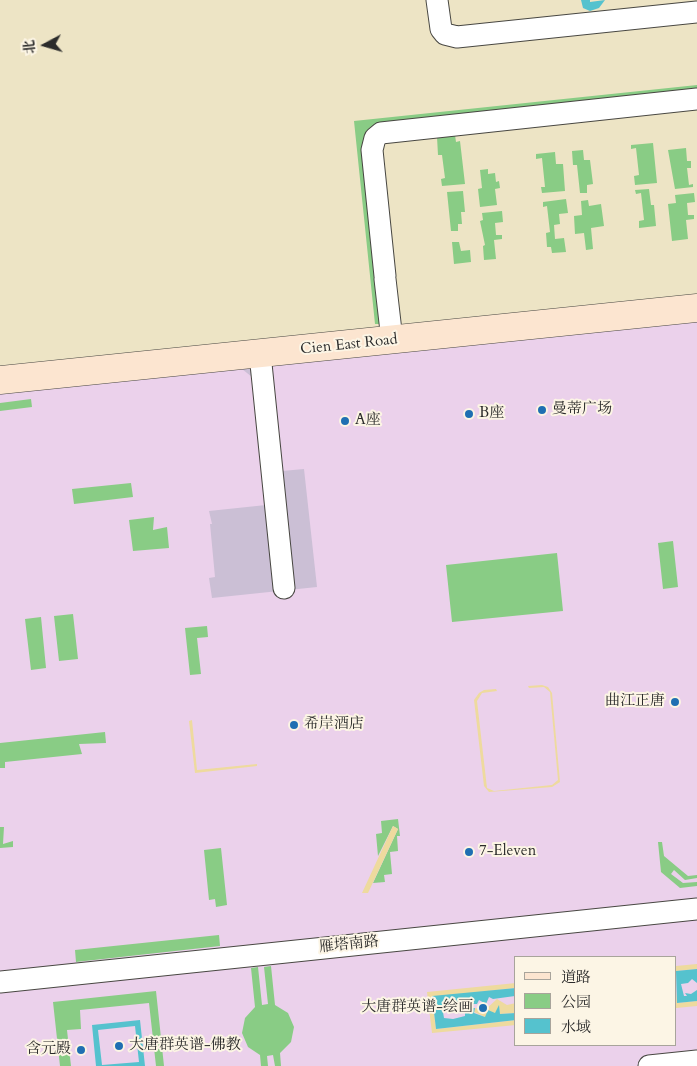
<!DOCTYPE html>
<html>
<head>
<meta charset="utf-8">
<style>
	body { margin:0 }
	#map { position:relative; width:697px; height:1066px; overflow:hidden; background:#ede4c5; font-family:Cardo,"Noto Serif SC",serif }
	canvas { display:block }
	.legend { position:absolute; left:514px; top:956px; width:162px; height:90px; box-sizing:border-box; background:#fcf5e5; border:1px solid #a8a49b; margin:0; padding:6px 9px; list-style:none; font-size:15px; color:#2b2b2b }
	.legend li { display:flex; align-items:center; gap:10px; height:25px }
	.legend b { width:25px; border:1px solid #a8a49b }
	.north { position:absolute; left:20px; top:20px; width:50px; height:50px; -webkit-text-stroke:4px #fcf5e5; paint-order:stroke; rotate:264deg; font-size:14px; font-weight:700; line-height:20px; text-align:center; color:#2b2b2b }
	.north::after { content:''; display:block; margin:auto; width:18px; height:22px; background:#2b2b2b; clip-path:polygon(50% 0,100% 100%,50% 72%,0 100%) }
</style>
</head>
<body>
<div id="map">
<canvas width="697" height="1066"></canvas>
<ul class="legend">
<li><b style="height:6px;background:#fce5d0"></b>道路</li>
<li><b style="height:14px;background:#89cc85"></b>公园</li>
<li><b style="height:14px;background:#55c2ce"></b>水域</li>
</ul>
<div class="north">北</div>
</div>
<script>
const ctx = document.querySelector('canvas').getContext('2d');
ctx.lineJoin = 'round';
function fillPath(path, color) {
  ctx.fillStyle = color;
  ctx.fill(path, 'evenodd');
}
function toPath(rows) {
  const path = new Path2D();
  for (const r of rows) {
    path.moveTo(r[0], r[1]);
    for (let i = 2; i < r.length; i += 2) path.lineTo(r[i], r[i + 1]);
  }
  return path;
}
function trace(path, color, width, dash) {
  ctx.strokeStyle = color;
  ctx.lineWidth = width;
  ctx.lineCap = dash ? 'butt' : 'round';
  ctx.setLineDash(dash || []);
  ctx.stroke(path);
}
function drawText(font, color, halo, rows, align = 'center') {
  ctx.font = font + ' Cardo,"Noto Serif SC",serif';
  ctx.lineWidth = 4;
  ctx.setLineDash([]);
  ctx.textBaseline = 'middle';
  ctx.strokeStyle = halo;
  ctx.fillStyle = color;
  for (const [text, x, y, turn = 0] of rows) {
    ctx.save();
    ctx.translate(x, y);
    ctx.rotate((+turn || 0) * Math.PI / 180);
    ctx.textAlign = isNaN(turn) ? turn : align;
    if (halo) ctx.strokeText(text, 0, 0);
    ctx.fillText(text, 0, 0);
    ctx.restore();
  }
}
fillPath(toPath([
	[697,320,697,1066,0,1066,0,393],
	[516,957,676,957,676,1045,516,1045]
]), '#ebd1eb');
fillPath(toPath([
	[270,364,282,471,304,469,317,587,212,598,209,578,215,577,210,524,212,524,209,511,266,505,252,377,242,369]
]), '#cbbfd5');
fillPath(toPath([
	[697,85,697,91,377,126,382,324,375,324,354,121],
	[455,135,456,142,460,141,465,184,442,186,441,179,445,178,442,155,438,155,437,137],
	[653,143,657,183,635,185,634,176,639,175,636,148,631,149,631,145],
	[686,148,687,161,691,161,691,168,687,168,689,185,693,184,693,187,675,189,668,150],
	[583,150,584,160,590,160,593,184,587,185,587,193,580,193,577,165,573,165,572,151],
	[555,152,556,164,563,164,565,191,542,193,541,187,545,187,542,158,536,159,536,154],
	[488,169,488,174,495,173,496,182,499,181,500,188,495,189,497,205,480,207,478,189,482,188,480,170],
	[649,189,651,205,654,205,656,226,639,228,639,221,644,220,641,193,636,194,635,190],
	[463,191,465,212,461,212,462,224,458,224,458,231,451,231,447,192],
	[694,193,695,202,687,203,688,215,694,215,694,219,686,220,688,239,672,241,668,204,676,203,675,195],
	[566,199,568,213,559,214,560,224,554,225,555,239,564,238,566,252,552,253,551,247,547,247,546,233,550,232,547,206,543,207,543,202],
	[588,200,589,206,601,204,604,226,591,228,593,249,586,250,584,233,575,234,574,216,582,215,581,201],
	[502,211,503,222,495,223,496,235,502,235,502,239,494,240,496,259,484,260,483,246,485,245,480,221,483,220,482,213],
	[452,242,459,242,461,251,470,250,471,262,454,264],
	[31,399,32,407,0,411,0,403],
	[131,483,133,497,74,504,72,489],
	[154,517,153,530,167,527,169,548,133,551,129,520],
	[673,541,678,587,663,589,658,543],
	[557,553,563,611,452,622,446,565],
	[73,614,78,659,59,661,54,616],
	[41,617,46,668,31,670,25,619],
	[207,626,208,637,197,638,201,674,190,675,185,628],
	[105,732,106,743,79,744,82,754,5,762,5,768,0,768,0,743],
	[398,819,400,836,397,836,398,851,390,852,392,874,384,875,385,882,373,883,398,829,393,826,378,856,376,834,382,833,381,821],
	[0,827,4,827,3,844,13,841,13,847,0,848],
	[658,842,662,842,664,856,688,876,697,875,697,878,685,880,674,870,671,874,683,883,697,882,697,886,680,888,661,872],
	[221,848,227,905,216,907,215,899,209,900,204,850],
	[219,935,220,946,76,962,75,950],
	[271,966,275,1005,288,1013,294,1027,291,1042,280,1053,281,1066,275,1066,273,1055,267,1056,268,1066,261,1066,260,1055,248,1047,242,1033,245,1018,255,1007,251,968,258,967,262,1005,268,1004,264,967],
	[156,991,164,1066,156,1066,149,1003,80,1010,81,1029,67,1030,71,1066,60,1066,53,1002]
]), '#89cc85');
fillPath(toPath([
	[542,685,548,687,552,693,560,782,552,787,489,792,484,786,474,700,479,693,484,690,496,689,497,691,482,693,477,701,487,788,494,791,552,785,558,780,550,692,544,687,529,688,528,686],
	[192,720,197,770,257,764,257,766,195,773,189,721],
	[393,826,398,829,368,893,362,893],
	[697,964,697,969,676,971,676,966],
	[516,983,516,988,432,997,436,1029,516,1020,516,1025,432,1033,427,992],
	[676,991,677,1003,697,1001,697,1006,676,1008],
	[497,999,507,1005,516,1003,516,1013,500,1014,499,1007,495,1014,485,1017,474,1012,475,1008,485,1010]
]), '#eeda9e');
fillPath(toPath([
	[581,0,590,0,590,2,605,0,599,8,590,11,583,8],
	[697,969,697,983,692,979,688,983,681,984,684,996,687,996,685,993,691,994,697,990,697,1001,677,1003,676,971],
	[516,988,515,1001,515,996,493,999,489,997,486,1004,479,1000,477,1004,472,1004,464,1007,464,1004,451,1005,447,1003,442,1006,444,1018,453,1019,465,1016,465,1009,470,1008,475,1008,474,1013,485,1017,488,1010,495,1013,499,1005,500,1014,516,1013,516,1020,436,1029,432,996],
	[140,1020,145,1066,96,1066,92,1025],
	[135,1026,139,1062,102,1065,98,1030]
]), '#55c2ce');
const street = toPath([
	[437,0,441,29,445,34,457,37,697,12],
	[385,276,372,150,375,138,381,133,697,99],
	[385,279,392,340],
	[260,354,284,588],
	[0,982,697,909],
	[649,1066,697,1061]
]);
const secondary = toPath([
	[0,380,697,308]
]);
trace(street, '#484742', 23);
trace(secondary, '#484742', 29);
trace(street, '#fff', 21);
trace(secondary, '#fce5d0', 28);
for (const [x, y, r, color] of [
	[542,410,5,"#1f6fb2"],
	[469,414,5,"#1f6fb2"],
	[345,421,5,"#1f6fb2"],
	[675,702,5,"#1f6fb2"],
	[294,725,5,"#1f6fb2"],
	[469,852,5,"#1f6fb2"],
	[483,1008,5,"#1f6fb2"],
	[119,1046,5,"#1f6fb2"],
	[81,1050,5,"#1f6fb2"]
]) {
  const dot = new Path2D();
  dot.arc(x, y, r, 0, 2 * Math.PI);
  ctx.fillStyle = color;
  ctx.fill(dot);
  trace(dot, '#fcf5e5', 2);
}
drawText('15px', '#2b2b2b', '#fcf5e5', [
	["Cien East Road",349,345,-6],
	["雁塔南路",349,945,-6]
]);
drawText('15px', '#2b2b2b', '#fcf5e5', [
	["曼蒂广场",552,410],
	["B座",479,414],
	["A座",355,421],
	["曲江正唐",665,702,"right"],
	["希岸酒店",304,725],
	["7-Eleven",479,852],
	["大唐群英谱-绘画",473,1008,"right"],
	["大唐群英谱-佛教",129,1046],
	["含元殿",71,1050,"right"]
], 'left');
</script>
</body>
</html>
